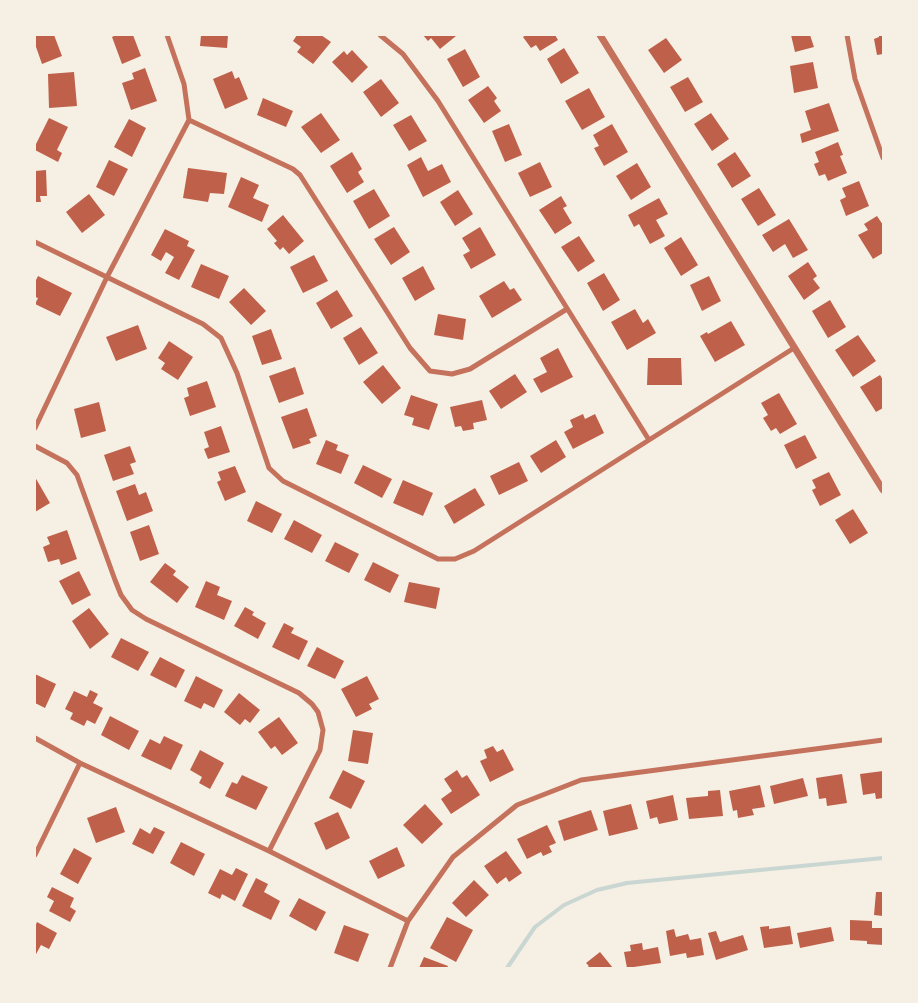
<!DOCTYPE html>
<html>
<head>
<meta charset="utf-8">
<style>
	body { margin:0 }
	#map { position:relative; width:918px; height:1003px; overflow:hidden; background:#f6efe4; font-family:Jost,sans-serif }
	canvas { display:block }
	.frame { position:absolute; inset:0; border:36px solid #f6efe4; pointer-events:none }
</style>
</head>
<body>
<div id="map">
<canvas width="918" height="1003"></canvas>
<div class="frame"></div>
</div>
<script>
const ctx = document.querySelector('canvas').getContext('2d');
ctx.lineJoin = 'round';
function toPath(rows) {
  const path = new Path2D();
  for (const r of rows) {
    path.moveTo(r[0], r[1]);
    for (let i = 2; i < r.length; i += 2) path.lineTo(r[i], r[i + 1]);
  }
  return path;
}
function trace(path, color, width, dash) {
  ctx.strokeStyle = color;
  ctx.lineWidth = width;
  ctx.lineCap = dash ? 'butt' : 'round';
  ctx.setLineDash(dash || []);
  ctx.stroke(path);
}
function fillPath(path, color) {
  ctx.fillStyle = color;
  ctx.fill(path, 'evenodd');
}
trace(toPath([
	[507,968,535,927,564,905,597,890,627,883,883,858]
]), '#c9d6d2', 4);
fillPath(toPath([
	[35,35,54,35,62,56,42,64,35,44],
	[116,35,133,35,141,56,122,64,112,37],
	[201,35,228,35,227,48,200,46],
	[297,35,321,35,331,42,313,64,297,52,301,47,293,41],
	[423,35,455,35,456,36,440,49,431,38,428,41],
	[526,35,555,35,558,40,540,51,536,45,531,48,523,37],
	[791,35,810,35,814,47,795,52],
	[879,35,883,35,883,54,877,55,874,39,879,37],
	[666,38,682,60,664,73,648,50],
	[564,48,579,73,561,84,547,59],
	[465,49,480,77,463,87,447,59],
	[352,50,368,67,352,83,332,62,344,51,347,55],
	[813,62,818,88,794,93,790,66],
	[145,68,157,101,131,110,122,83,134,79,132,73],
	[232,71,235,79,239,77,248,99,225,109,213,79],
	[74,72,77,106,49,108,48,74],
	[688,77,703,102,685,112,670,87],
	[381,79,399,103,381,117,363,92],
	[488,86,497,98,494,101,501,111,484,123,468,100],
	[589,88,605,117,582,130,565,101],
	[263,98,293,111,286,127,257,115],
	[829,103,839,131,802,143,800,134,811,130,805,111],
	[321,113,340,140,321,153,301,127],
	[711,113,729,139,712,151,694,124],
	[411,115,427,141,409,151,393,125],
	[49,118,68,127,57,150,62,153,58,162,35,150,35,146],
	[129,119,146,128,132,157,114,147],
	[509,124,522,155,505,162,492,131],
	[612,124,628,152,604,166,594,148,599,146,593,135],
	[838,142,843,155,840,156,847,173,828,181,825,174,819,176,814,164,819,162,815,152],
	[352,152,362,169,358,172,364,182,347,193,330,166],
	[735,152,751,176,732,188,717,164],
	[421,157,428,171,442,164,451,182,423,197,407,165],
	[109,160,128,169,114,196,96,187],
	[540,162,552,187,530,197,518,173],
	[637,163,651,187,631,200,616,176],
	[188,168,227,173,224,194,210,193,208,202,183,198],
	[46,170,47,196,40,196,41,202,35,202,35,171],
	[241,177,259,185,253,198,269,205,262,222,228,207],
	[859,181,869,206,846,216,840,200,846,197,842,188],
	[759,188,776,215,758,226,741,199],
	[374,189,390,216,369,229,353,201],
	[458,190,473,214,455,226,440,202],
	[89,194,105,215,82,233,66,212],
	[561,196,567,206,563,208,572,223,555,234,539,210],
	[659,198,668,214,656,220,665,236,650,244,639,224,634,227,628,215],
	[283,215,304,241,289,254,283,247,280,250,274,243,277,241,267,229],
	[877,216,883,225,883,253,873,259,858,235,868,230,864,224],
	[789,219,808,250,793,258,785,244,773,252,762,235],
	[394,227,410,252,391,265,374,239],
	[480,227,496,255,471,269,463,255,470,251,462,238],
	[165,229,189,241,187,246,195,250,179,280,165,273,174,257,166,252,161,261,151,255],
	[579,236,595,261,578,272,561,247],
	[681,237,698,265,681,276,664,248],
	[314,255,328,281,303,293,290,267],
	[808,262,817,276,813,279,820,288,804,300,788,276],
	[201,264,229,276,219,299,191,287],
	[423,266,435,289,415,301,402,278],
	[604,273,620,300,603,311,587,283],
	[38,276,72,293,60,316,35,304,38,298,35,297,35,282],
	[709,276,721,301,702,311,690,285],
	[504,281,510,290,514,288,522,300,492,318,479,296],
	[244,288,266,311,251,325,229,302],
	[337,290,353,316,331,329,316,303],
	[830,300,846,327,828,338,812,311],
	[635,309,643,323,648,319,656,333,627,350,611,322],
	[438,314,466,319,463,340,434,335],
	[731,321,745,345,715,362,700,336,707,332,708,334],
	[138,325,147,349,116,361,106,337],
	[361,327,378,353,359,365,343,338],
	[271,329,282,359,262,365,252,336],
	[858,335,876,361,853,377,835,350],
	[169,341,193,357,178,380,161,369,165,363,158,358],
	[558,348,573,377,541,393,533,379,547,372,540,358],
	[648,358,681,358,682,385,647,385],
	[383,365,401,388,382,404,363,382],
	[295,367,304,394,279,403,269,376],
	[515,374,527,392,501,409,489,391],
	[880,375,883,380,883,408,876,412,860,387],
	[207,381,216,407,190,416,184,398,189,396,187,388],
	[779,393,797,424,780,434,776,428,771,431,763,418,768,415,761,403],
	[411,395,438,404,429,430,412,425,414,418,404,415],
	[482,400,487,420,473,423,474,429,463,431,461,426,455,427,450,407],
	[99,402,106,431,81,438,74,409],
	[307,408,317,436,309,439,311,443,293,449,281,417],
	[583,414,585,419,595,414,604,433,573,449,564,432,573,427,570,420],
	[221,426,230,452,208,459,204,449,209,447,204,432],
	[805,435,817,458,796,469,784,445],
	[326,440,338,445,336,450,349,455,341,474,316,464],
	[556,440,566,457,541,473,530,456],
	[130,446,136,462,130,464,134,474,113,481,104,455],
	[519,462,528,481,499,495,490,476],
	[363,465,392,479,382,498,354,483],
	[235,466,246,492,225,501,217,482,221,480,218,472],
	[829,472,841,495,820,506,812,490,816,488,812,480],
	[35,477,50,503,35,512],
	[403,480,433,493,423,516,393,503],
	[135,484,139,495,146,492,153,511,127,521,116,491],
	[475,488,485,505,454,524,444,506],
	[256,501,282,514,272,533,247,521],
	[853,509,868,533,850,544,835,520],
	[294,520,322,535,312,553,284,539],
	[149,525,159,554,140,561,130,532],
	[67,530,77,559,61,565,59,559,48,562,43,547,50,544,47,537],
	[335,542,359,554,349,573,325,561],
	[373,562,399,575,390,593,364,580],
	[165,563,176,571,173,575,189,587,177,603,150,582],
	[79,571,91,595,72,605,59,581],
	[206,581,220,587,217,595,232,601,224,620,195,607],
	[409,582,440,588,436,609,404,602],
	[245,607,254,612,252,615,266,623,258,639,234,626],
	[89,608,109,634,90,649,72,621],
	[284,623,294,628,291,633,308,641,299,660,272,647],
	[121,638,149,652,138,671,111,657],
	[317,647,344,661,335,679,307,666],
	[160,657,185,670,176,688,150,675],
	[35,674,56,684,45,708,35,703],
	[196,676,223,690,214,708,204,703,201,709,184,701],
	[367,676,379,699,369,704,372,709,356,717,341,689],
	[90,690,98,694,93,703,103,708,95,724,87,720,84,726,70,719,73,713,65,709,74,691,87,697],
	[239,693,260,710,250,723,245,719,240,725,224,712],
	[110,716,139,731,129,750,101,735],
	[279,717,298,743,282,755,275,746,271,749,258,732],
	[353,730,373,733,368,764,348,761],
	[164,736,183,745,171,770,141,756,150,739,160,744],
	[493,746,497,752,503,749,514,770,490,782,480,761,487,758,484,750],
	[200,750,224,763,210,789,199,783,202,777,190,770],
	[343,770,365,781,351,809,329,798],
	[457,770,462,778,467,775,480,795,451,814,441,799,452,791,444,779],
	[883,771,883,798,876,799,875,793,863,795,860,774],
	[842,774,847,803,827,806,826,798,819,799,816,778],
	[242,775,268,787,256,810,225,796,232,782,237,784],
	[803,778,808,796,774,804,770,786],
	[760,785,765,807,752,809,754,815,738,818,737,810,733,811,729,791],
	[720,790,723,816,689,819,686,798,708,796,708,791],
	[673,795,678,820,659,824,657,817,650,819,646,801],
	[425,804,443,824,422,844,403,825],
	[631,804,638,829,609,836,603,811],
	[116,807,125,832,96,843,87,818],
	[591,810,598,830,564,841,558,821],
	[338,812,350,838,326,850,314,823],
	[547,825,556,843,549,846,552,852,543,856,541,852,527,859,517,839],
	[154,827,165,832,153,854,132,844,140,828,150,834],
	[181,842,205,854,194,876,170,863],
	[397,847,405,866,378,879,369,861],
	[74,848,92,858,78,884,60,874],
	[506,851,522,873,509,882,506,877,497,884,484,866],
	[236,868,248,874,235,901,222,894,220,899,208,893,220,869,232,875],
	[256,878,268,884,264,892,280,901,271,920,242,906],
	[474,880,489,895,466,917,452,903],
	[52,887,74,898,70,907,76,911,70,922,49,911,54,901,47,897],
	[876,892,883,892,883,916,874,915],
	[299,898,326,912,316,931,289,916],
	[447,917,473,930,456,962,430,948],
	[850,920,872,921,872,928,883,928,883,945,867,944,867,941,850,940],
	[37,922,57,933,49,949,41,945,35,956,35,927],
	[344,925,369,934,358,962,334,953],
	[769,926,769,929,790,926,793,944,764,948,760,927],
	[831,927,834,941,800,948,797,933],
	[674,929,676,937,688,934,690,940,701,938,704,955,687,958,686,953,670,956,666,931],
	[716,931,720,942,743,935,748,950,716,960,708,933],
	[642,943,643,950,658,947,661,963,627,968,624,952,631,951,630,945],
	[600,952,613,968,586,968,589,966,586,963],
	[424,957,448,966,447,968,419,968]
]), '#bf614a');
trace(toPath([
	[380,35,403,54,438,101,649,440],
	[847,35,855,79,883,158],
	[189,120,293,169,300,175,410,348,430,371,452,374,470,369,567,309],
	[35,242,203,324,221,338,237,373,269,468,283,481,438,559,455,559,474,551,794,348],
	[35,428,107,277,189,120,184,84,167,35],
	[35,446,67,463,77,475,115,580,121,595,132,610,146,619,299,693,312,704,318,712,323,730,320,750,269,851],
	[35,738,80,763,269,851,408,921],
	[35,855,80,763],
	[390,968,408,921,453,857,517,805,581,780,883,740]
]), '#c5725c', 5);
trace(toPath([
	[600,35,883,490]
]), '#c5725c', 7);
</script>
</body>
</html>
